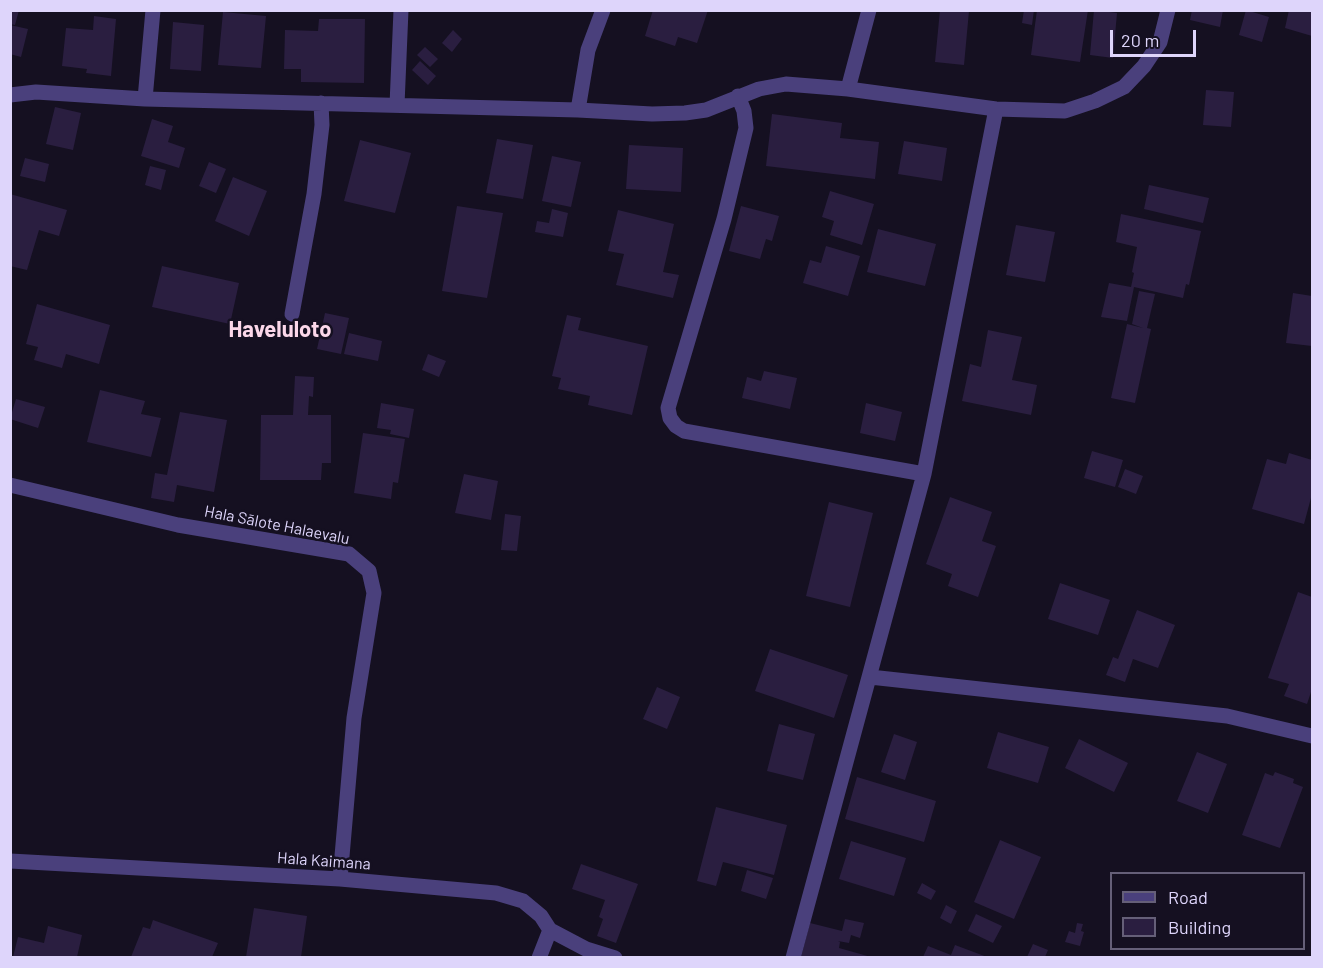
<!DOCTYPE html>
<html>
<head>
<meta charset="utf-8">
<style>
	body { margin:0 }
	#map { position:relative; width:1323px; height:968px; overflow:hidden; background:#151021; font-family:Barlow,sans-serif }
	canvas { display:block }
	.frame { position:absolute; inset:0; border:12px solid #ded5fb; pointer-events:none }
	.legend { position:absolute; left:1110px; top:872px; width:195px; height:78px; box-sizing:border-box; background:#151021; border:2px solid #655f78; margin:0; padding:8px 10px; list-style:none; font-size:18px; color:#ded5fb }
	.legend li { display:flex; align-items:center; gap:12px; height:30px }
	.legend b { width:30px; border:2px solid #655f78 }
	.scale { position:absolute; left:1110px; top:30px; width:86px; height:27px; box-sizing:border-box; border:3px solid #ded5fb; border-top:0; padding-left:8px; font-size:18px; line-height:21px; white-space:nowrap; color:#ded5fb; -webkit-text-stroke:4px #151021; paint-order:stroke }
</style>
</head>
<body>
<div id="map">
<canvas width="1323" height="968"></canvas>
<div class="frame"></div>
<ul class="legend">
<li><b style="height:8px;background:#4a407c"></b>Road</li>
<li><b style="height:16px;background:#2a1e40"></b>Building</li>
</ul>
<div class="scale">20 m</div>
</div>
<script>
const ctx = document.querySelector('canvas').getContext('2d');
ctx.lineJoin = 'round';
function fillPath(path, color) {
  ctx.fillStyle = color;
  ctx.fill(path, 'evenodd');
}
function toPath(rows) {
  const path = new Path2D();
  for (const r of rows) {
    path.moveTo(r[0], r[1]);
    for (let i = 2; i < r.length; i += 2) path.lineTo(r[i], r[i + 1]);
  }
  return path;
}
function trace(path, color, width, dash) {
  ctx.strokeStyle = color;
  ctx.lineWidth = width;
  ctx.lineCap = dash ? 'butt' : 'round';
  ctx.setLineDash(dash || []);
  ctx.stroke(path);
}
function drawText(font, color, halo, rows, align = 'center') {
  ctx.font = font + ' Barlow,sans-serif';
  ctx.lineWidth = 5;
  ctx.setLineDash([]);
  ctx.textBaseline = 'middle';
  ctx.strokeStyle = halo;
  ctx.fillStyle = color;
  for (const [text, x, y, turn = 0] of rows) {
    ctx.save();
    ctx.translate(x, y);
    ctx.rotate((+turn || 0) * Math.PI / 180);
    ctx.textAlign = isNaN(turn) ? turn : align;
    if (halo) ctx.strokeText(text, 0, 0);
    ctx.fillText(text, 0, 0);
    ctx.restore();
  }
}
fillPath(toPath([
	[10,10,19,10,15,25,10,24],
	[653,10,708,10,697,43,678,37,675,46,645,36],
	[940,10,969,11,964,65,935,62],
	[1024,10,1034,10,1032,25,1022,23],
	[1037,10,1088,10,1080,62,1031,55],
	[1094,10,1117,13,1113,58,1090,55],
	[1192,10,1223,10,1220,27,1190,20],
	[1246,10,1269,17,1262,42,1239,35],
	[1289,10,1312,10,1312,36,1285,28],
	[223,12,266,16,261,68,218,65],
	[94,16,116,19,111,76,86,73,87,69,62,66,66,28,93,30],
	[319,19,365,19,364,83,301,82,301,69,284,69,285,30,318,31],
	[173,22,204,25,201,71,170,69],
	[10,25,28,29,21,57,10,54],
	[453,30,462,39,452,52,442,43],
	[425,47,438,59,430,67,417,55],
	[420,61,436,76,428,85,412,70],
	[1206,90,1234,92,1231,127,1203,125],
	[55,107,81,113,73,150,46,144],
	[772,114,842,123,840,138,879,142,875,179,766,166],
	[152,119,173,126,168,142,185,148,179,168,141,156],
	[497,139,533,145,523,199,486,193],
	[360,140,411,153,395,213,344,201],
	[904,141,947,148,942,181,898,174],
	[629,145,683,148,681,192,626,189],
	[552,156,581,162,571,207,542,201],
	[25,158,49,164,45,182,20,176],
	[209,162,226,169,216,193,199,186],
	[150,166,166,170,161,190,145,185],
	[233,177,267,191,249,236,215,221],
	[1149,185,1209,198,1203,223,1144,209],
	[830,191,874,204,862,245,830,235,834,221,822,217],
	[10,194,67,210,59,236,39,230,27,270,10,266],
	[457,206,503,213,487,298,442,291],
	[741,206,779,216,772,241,766,239,760,259,729,251],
	[552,209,568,213,563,237,535,232,537,221,549,223],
	[618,210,674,224,663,272,679,275,673,298,616,285,624,254,608,251],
	[1121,214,1201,231,1189,285,1186,284,1183,298,1134,287,1127,321,1101,317,1109,283,1131,287,1134,273,1132,272,1137,247,1116,242],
	[1016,225,1055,232,1045,282,1006,275],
	[878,229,936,244,925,286,867,272],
	[826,246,860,256,848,296,803,283,810,260,821,263],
	[162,266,239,283,230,324,152,307],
	[1139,291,1155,294,1147,328,1151,329,1135,403,1111,398,1127,324,1143,328,1132,324],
	[1293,293,1312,296,1312,346,1286,343],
	[37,304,110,325,99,364,66,354,62,368,34,360,38,347,26,344],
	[325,313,349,318,341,354,317,349],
	[567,315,581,318,578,330,648,346,632,415,588,405,590,396,558,389,561,378,552,376],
	[988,330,1022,337,1012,380,1037,385,1031,415,962,401,970,364,981,367],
	[349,333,382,341,378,361,344,354],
	[428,354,446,361,439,377,422,370],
	[764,371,797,378,790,409,742,398,747,377,761,381],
	[295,376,314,377,313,397,309,396,308,415,331,415,331,463,322,463,321,480,260,480,261,415,293,415],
	[100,390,145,401,141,414,161,418,151,457,87,442],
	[16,399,45,407,38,428,10,419],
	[381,403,414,409,409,438,390,434,391,430,377,428],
	[866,403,902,412,895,441,860,433],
	[180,412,227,420,214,492,177,485,174,502,151,498,155,473,167,475],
	[363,433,405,439,398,483,393,482,391,499,354,493],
	[1092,451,1123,460,1115,487,1084,478],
	[1289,453,1312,460,1312,494,1304,524,1252,509,1267,459,1286,464],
	[1125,469,1143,476,1136,494,1118,487],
	[464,474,498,481,491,520,455,513],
	[950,497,992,512,982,541,996,546,978,597,948,586,952,574,926,564],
	[829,502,873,513,850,607,806,596],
	[505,514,521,516,517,551,501,550],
	[1060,583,1110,600,1098,635,1048,619],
	[1298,592,1312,597,1312,693,1311,692,1307,704,1284,696,1289,684,1268,678],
	[1137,610,1175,625,1158,668,1133,659,1125,682,1106,675,1113,657,1118,659],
	[770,649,848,675,834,718,755,691],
	[657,687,680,697,667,729,643,719],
	[779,724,815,734,803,780,767,771],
	[998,732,1049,747,1038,783,987,768],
	[894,734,917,742,905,780,881,772],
	[1079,739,1128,763,1114,792,1065,768],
	[1197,752,1227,764,1208,813,1177,801],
	[1275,772,1294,779,1293,783,1303,787,1280,848,1242,835,1265,773,1273,776],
	[857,777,936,801,924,842,845,819],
	[716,807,787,825,774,875,723,862,716,886,697,881],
	[1000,840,1041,857,1014,919,974,902],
	[851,841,906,858,894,896,839,879],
	[581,864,638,884,616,943,597,936,603,919,599,917,605,900,572,889],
	[747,870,773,878,766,899,741,891],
	[922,883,936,891,931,900,917,893],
	[946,905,957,911,951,924,940,918],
	[254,908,307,916,301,957,246,957],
	[976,914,1002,926,993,943,968,931],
	[845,919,864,923,860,938,851,935,849,943,838,941,840,942,839,948,871,957,801,957,810,923,842,931],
	[153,920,218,943,212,957,131,957,143,927,150,929],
	[1077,923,1083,924,1081,931,1084,932,1080,946,1065,942,1069,931,1075,933],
	[48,926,82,935,77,957,13,957,18,937,44,943],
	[1033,944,1048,950,1045,957,1027,957],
	[955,945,987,957,923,957,928,946,951,955]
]), '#2a1e40');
trace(toPath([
	[848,89,869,10],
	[10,95,36,92,145,99,578,110,652,114,685,113,706,110,759,89,786,84,848,89,996,109,1065,111,1095,101,1124,87,1144,66,1160,42,1168,10],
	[738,96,744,111,746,128,724,219,668,408,670,418,676,426,684,431,924,474],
	[145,99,153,10],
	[397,105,401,10],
	[578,110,588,50,603,10],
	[292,314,314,194,322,125,321,103],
	[10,485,178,525,349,554,369,571,374,593,354,718,340,879],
	[870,677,1227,716,1312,736],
	[10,861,340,879,496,893,523,901,541,916,550,930,586,949,615,958],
	[539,958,550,930],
	[793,958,924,474,996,109]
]), '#4a407c', 15);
drawText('16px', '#ded5fb', '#151021', [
	["Hala Sālote Halaevalu",277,525,11],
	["Hala Kaimana",324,861,4]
]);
drawText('bold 22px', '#fbd7e9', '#151021', [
	["Haveluloto",280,330]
]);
</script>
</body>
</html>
